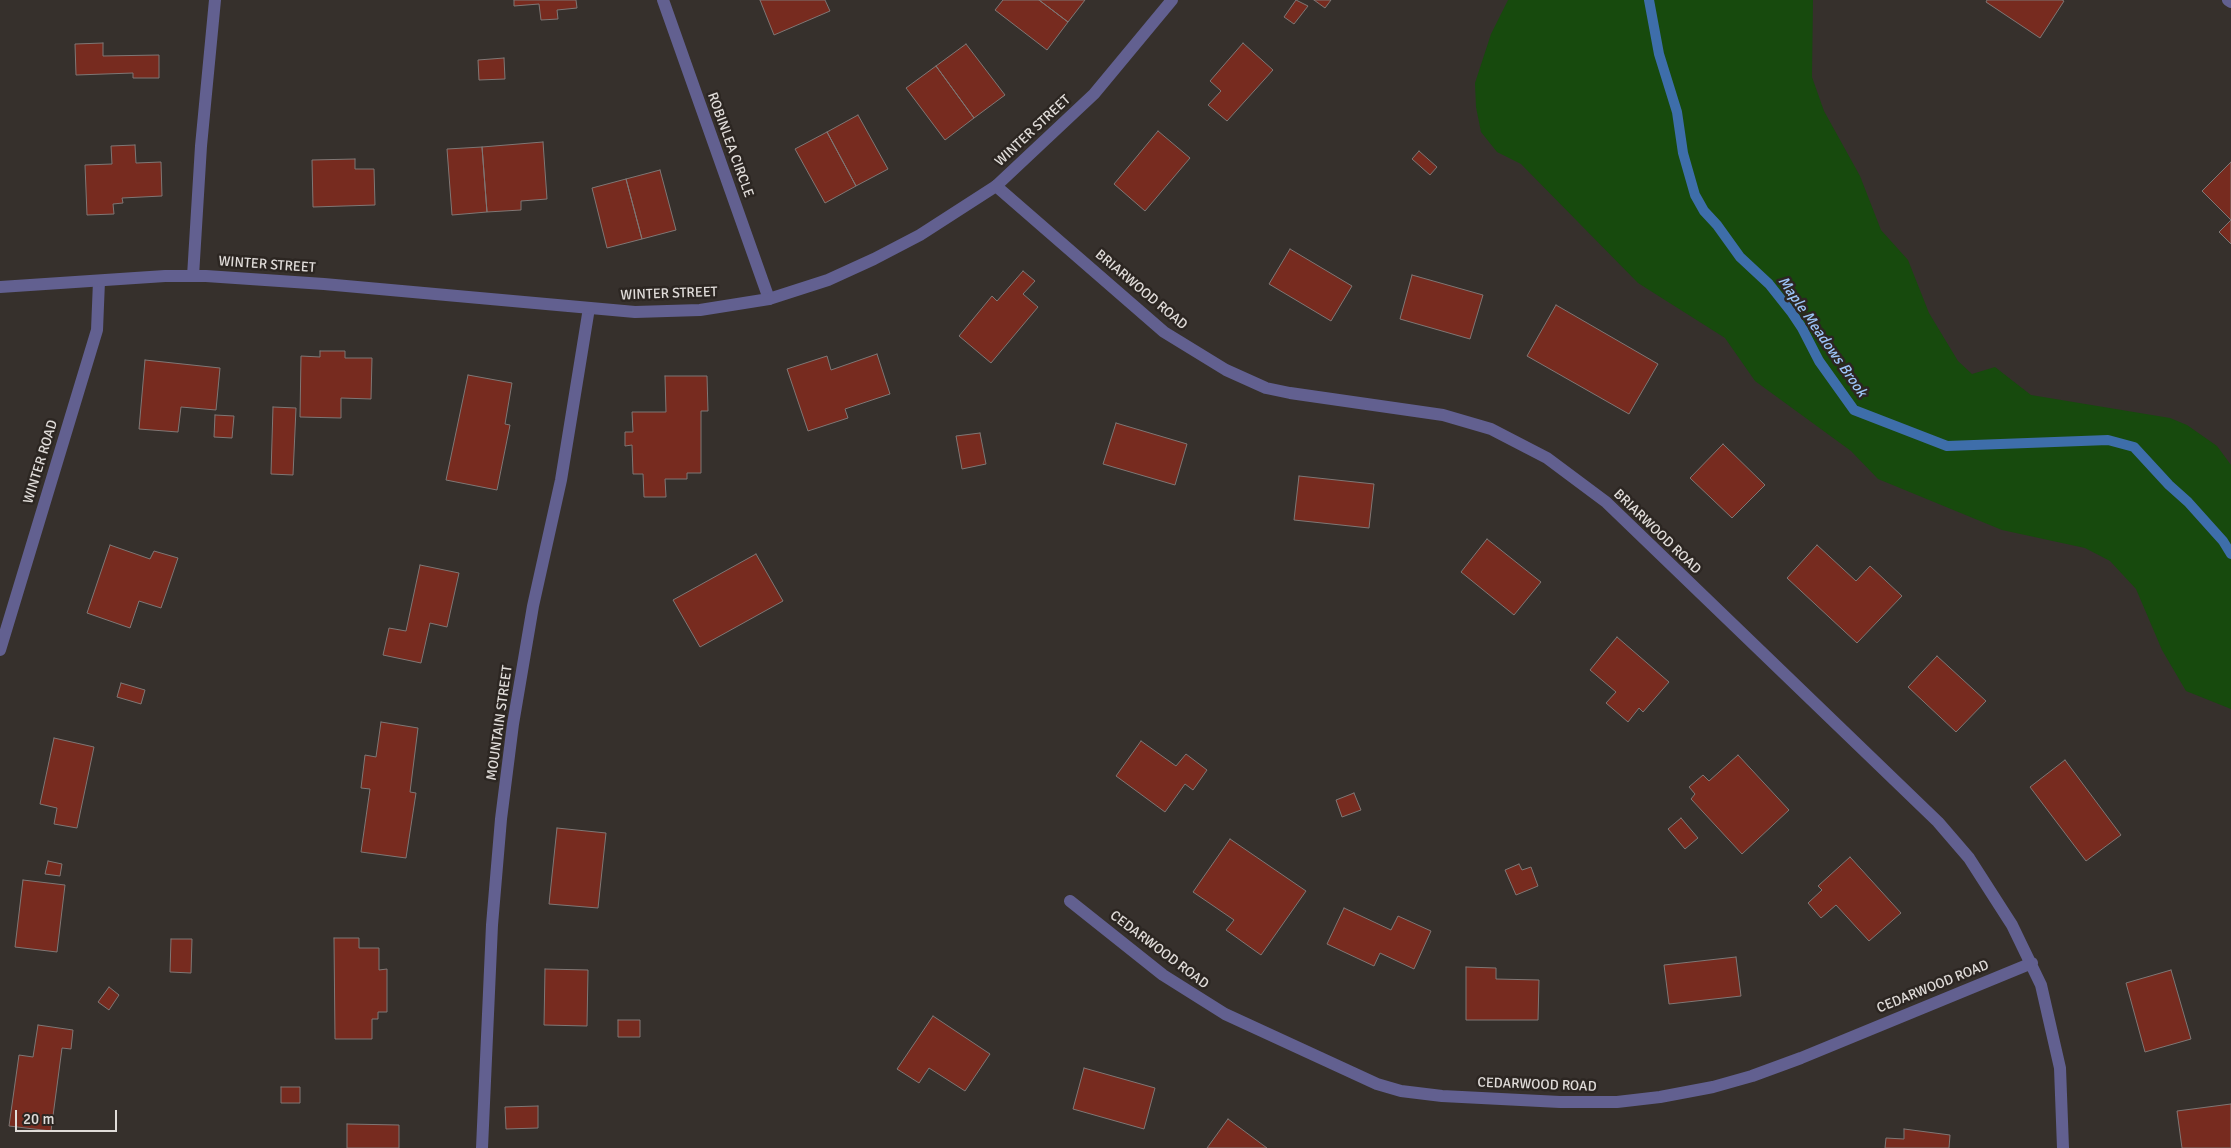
<!DOCTYPE html>
<html>
<head>
<meta charset="utf-8">
<style>
	body { margin:0 }
	#map { position:relative; width:2231px; height:1148px; overflow:hidden; background:#36302c; font-family:Signika,sans-serif }
	canvas { display:block }
	.scale { position:absolute; left:15px; top:1110px; width:102px; height:22px; box-sizing:border-box; border:2px solid #e0dcd9; border-top:0; padding-left:6px; font-size:15px; line-height:18px; white-space:nowrap; color:#e0dcd9; -webkit-text-stroke:4px #2c2622; paint-order:stroke }
</style>
</head>
<body>
<div id="map">
<canvas width="2231" height="1148"></canvas>
<div class="scale">20 m</div>
</div>
<script>
const ctx = document.querySelector('canvas').getContext('2d');
ctx.lineJoin = 'round';
function fillPath(path, color) {
  ctx.fillStyle = color;
  ctx.fill(path, 'evenodd');
}
function toPath(rows) {
  const path = new Path2D();
  for (const r of rows) {
    path.moveTo(r[0], r[1]);
    for (let i = 2; i < r.length; i += 2) path.lineTo(r[i], r[i + 1]);
  }
  return path;
}
function trace(path, color, width, dash) {
  ctx.strokeStyle = color;
  ctx.lineWidth = width;
  ctx.lineCap = dash ? 'butt' : 'round';
  ctx.setLineDash(dash || []);
  ctx.stroke(path);
}
function drawText(font, color, halo, rows, align = 'center') {
  ctx.font = font + ' Signika,sans-serif';
  ctx.lineWidth = 5;
  ctx.setLineDash([]);
  ctx.textBaseline = 'middle';
  ctx.strokeStyle = halo;
  ctx.fillStyle = color;
  for (const [text, x, y, turn = 0] of rows) {
    ctx.save();
    ctx.translate(x, y);
    ctx.rotate((+turn || 0) * Math.PI / 180);
    ctx.textAlign = isNaN(turn) ? turn : align;
    if (halo) ctx.strokeText(text, 0, 0);
    ctx.fillText(text, 0, 0);
    ctx.restore();
  }
}
fillPath(toPath([
	[1508,0,1813,0,1812,77,1824,111,1860,176,1881,230,1908,260,1929,313,1958,361,1972,374,1995,367,2031,395,2170,418,2187,425,2217,446,2231,465,2231,709,2186,691,2162,650,2136,589,2110,561,2085,548,2002,530,1878,479,1851,451,1755,381,1725,338,1638,283,1521,164,1497,152,1481,132,1476,107,1475,83,1491,34]
]), '#174a0d');
trace(toPath([
	[1649,0,1659,54,1677,112,1683,153,1695,195,1704,211,1717,225,1740,257,1769,284,1792,313,1802,328,1819,361,1854,410,1947,446,2108,440,2134,447,2169,485,2188,502,2223,541,2231,554]
]), '#3e6eaa', 10);
const building = toPath([
	[514,0,576,0,577,8,557,10,558,19,541,20,539,4,514,6,514,0],
	[760,0,825,0,830,11,774,35,760,0],
	[1003,0,1039,0,1068,22,1047,50,995,10,1003,0],
	[1039,0,1085,0,1068,22,1039,0],
	[1296,0,1308,6,1294,24,1284,17,1296,0],
	[1314,0,1331,0,1325,8,1314,0],
	[1987,0,2062,0,2064,1,2040,38,1986,2,1987,0],
	[103,43,103,56,159,55,159,78,133,78,133,73,76,75,75,44,103,43],
	[1243,43,1273,70,1227,121,1208,105,1221,91,1210,81,1243,43],
	[966,44,1005,95,974,118,936,66,966,44],
	[504,58,505,79,479,80,478,60,504,58],
	[936,66,974,118,945,140,906,88,936,66],
	[858,115,888,169,856,186,827,132,858,115],
	[1158,131,1190,158,1145,211,1114,184,1158,131],
	[827,132,856,186,825,203,795,149,827,132],
	[543,142,547,199,521,201,521,210,487,212,482,147,543,142],
	[135,145,136,163,161,162,162,196,122,198,123,203,113,204,114,214,87,215,85,165,112,164,111,146,135,145],
	[482,147,487,212,452,215,447,149,482,147],
	[1419,151,1437,167,1430,175,1412,159,1419,151],
	[355,159,355,169,374,169,375,205,313,207,312,160,355,159],
	[2231,162,2231,220,2202,191,2231,162],
	[660,170,676,230,642,239,626,179,660,170],
	[626,179,642,239,607,248,592,188,626,179],
	[2231,220,2231,244,2219,232,2231,220],
	[1290,249,1352,286,1331,321,1269,284,1290,249],
	[1023,271,1035,281,1023,294,1038,307,991,363,959,336,992,296,997,301,1023,271],
	[1412,275,1483,295,1470,339,1400,319,1412,275],
	[1556,305,1658,364,1629,414,1527,356,1556,305],
	[320,351,345,351,345,358,372,358,371,399,341,398,341,418,300,417,301,356,320,357,320,351],
	[877,354,890,394,845,409,848,418,808,431,787,369,827,356,831,370,877,354],
	[145,360,220,368,216,410,181,407,178,432,139,429,145,360],
	[468,375,512,383,505,424,510,425,497,490,446,480,468,375],
	[665,376,707,376,708,411,701,411,701,473,687,473,687,479,665,479,666,497,644,497,643,474,633,474,632,445,625,446,625,432,633,432,632,412,666,412,665,376],
	[273,407,296,408,293,475,271,474,273,407],
	[215,415,234,416,232,438,214,437,215,415],
	[1116,423,1187,444,1175,485,1103,464,1116,423],
	[980,433,986,464,962,469,956,436,980,433],
	[1723,444,1765,485,1732,518,1690,478,1723,444],
	[1299,476,1374,484,1369,528,1294,520,1299,476],
	[1487,539,1541,582,1514,615,1461,572,1487,539],
	[110,545,150,559,154,551,178,558,161,608,139,601,130,628,87,613,110,545],
	[1817,545,1856,581,1870,566,1902,596,1857,643,1787,578,1817,545],
	[756,554,783,601,700,647,673,600,756,554],
	[420,565,459,573,447,627,430,623,421,663,383,655,389,628,406,631,420,565],
	[1617,637,1669,682,1643,712,1639,708,1628,722,1606,703,1616,692,1590,670,1617,637],
	[1937,656,1986,701,1956,732,1908,687,1937,656],
	[121,683,145,690,141,704,117,697,121,683],
	[381,722,418,728,410,792,416,793,406,858,361,852,370,789,361,788,365,755,376,757,381,722],
	[54,738,94,747,77,828,54,824,57,808,40,804,54,738],
	[1141,741,1176,766,1186,754,1207,770,1193,790,1185,784,1165,812,1116,776,1141,741],
	[1738,755,1789,810,1742,854,1691,799,1695,794,1689,787,1703,775,1709,781,1738,755],
	[2065,760,2121,835,2086,861,2030,787,2065,760],
	[1354,793,1361,810,1342,817,1336,800,1354,793],
	[1681,818,1698,838,1685,849,1668,829,1681,818],
	[557,828,606,833,598,908,549,904,557,828],
	[1230,839,1306,891,1261,955,1226,930,1234,920,1193,892,1230,839],
	[1850,857,1901,913,1869,941,1836,905,1821,918,1808,903,1822,890,1818,886,1850,857],
	[48,861,62,864,60,876,45,874,48,861],
	[1519,864,1522,870,1531,867,1538,886,1516,895,1505,870,1519,864],
	[23,880,65,885,57,952,15,947,23,880],
	[1344,908,1391,930,1398,916,1431,931,1414,969,1380,953,1374,966,1327,944,1344,908],
	[334,938,359,938,359,948,379,948,379,970,387,969,387,1012,378,1012,378,1019,372,1019,372,1039,335,1039,334,938],
	[171,939,192,939,191,973,170,972,171,939],
	[1736,957,1741,996,1669,1004,1664,965,1736,957],
	[1466,967,1496,968,1496,979,1539,980,1538,1020,1466,1020,1466,967],
	[545,969,588,970,587,1026,544,1025,545,969],
	[2171,970,2191,1039,2145,1052,2126,983,2171,970],
	[109,987,119,995,109,1010,98,1002,109,987],
	[933,1016,990,1054,965,1091,929,1068,919,1083,897,1069,933,1016],
	[618,1020,640,1020,640,1037,618,1037,618,1020],
	[38,1025,73,1030,71,1049,62,1048,51,1131,9,1126,19,1055,33,1057,38,1025],
	[1084,1068,1155,1088,1144,1129,1073,1109,1084,1068],
	[281,1087,300,1087,300,1103,281,1103,281,1087],
	[2231,1104,2231,1148,2182,1148,2177,1111,2231,1104],
	[538,1106,538,1128,506,1129,505,1107,538,1106],
	[1228,1119,1267,1148,1207,1148,1228,1119],
	[347,1124,399,1125,399,1148,347,1148,347,1124],
	[1904,1129,1950,1135,1949,1148,1885,1148,1886,1138,1904,1139,1904,1129]
]);
fillPath(building, '#772b1f');
trace(building, '#7f7775', 1);
trace(toPath([
	[193,276,201,146,215,0]
]), '#626090', 12);
trace(toPath([
	[663,0,769,299],
	[996,186,1164,332,1226,370,1266,388,1290,393,1443,415,1491,429,1547,458,1606,502,1938,822,1969,858,2012,925,2041,985,2060,1068,2063,1148],
	[0,650,97,330,99,281],
	[1070,901,1163,975,1225,1014,1377,1084,1401,1091,1442,1096,1560,1102,1617,1102,1660,1097,1713,1087,1752,1076,1801,1058,2032,963],
	[482,1148,492,925,501,819,513,724,533,606,561,480,589,308]
]), '#626090', 12);
trace(toPath([
	[2228,0,2231,2],
	[0,287,165,276,206,276,324,284,635,312,700,310,769,299,828,280,874,259,920,235,996,186,1094,94,1172,0]
]), '#626090', 12);
drawText('14px', '#e0dcd9', '#2c2622', [
	["WINTER STREET",1033,131,-43],
	["ROBINLEA CIRCLE",730,145,70],
	["WINTER STREET",267,265,4],
	["BRIARWOOD ROAD",1141,290,40],
	["WINTER STREET",669,294,-2],
	["WINTER ROAD",41,462,-73],
	["BRIARWOOD ROAD",1657,532,44],
	["MOUNTAIN STREET",500,723,-82],
	["CEDARWOOD ROAD",1159,950,37],
	["CEDARWOOD ROAD",1933,987,-22],
	["CEDARWOOD ROAD",1537,1085,2]
]);
drawText('italic 15px', '#9dc4f7', '#2c2622', [
	["Maple Meadows Brook",1822,337,55]
]);
</script>
</body>
</html>
